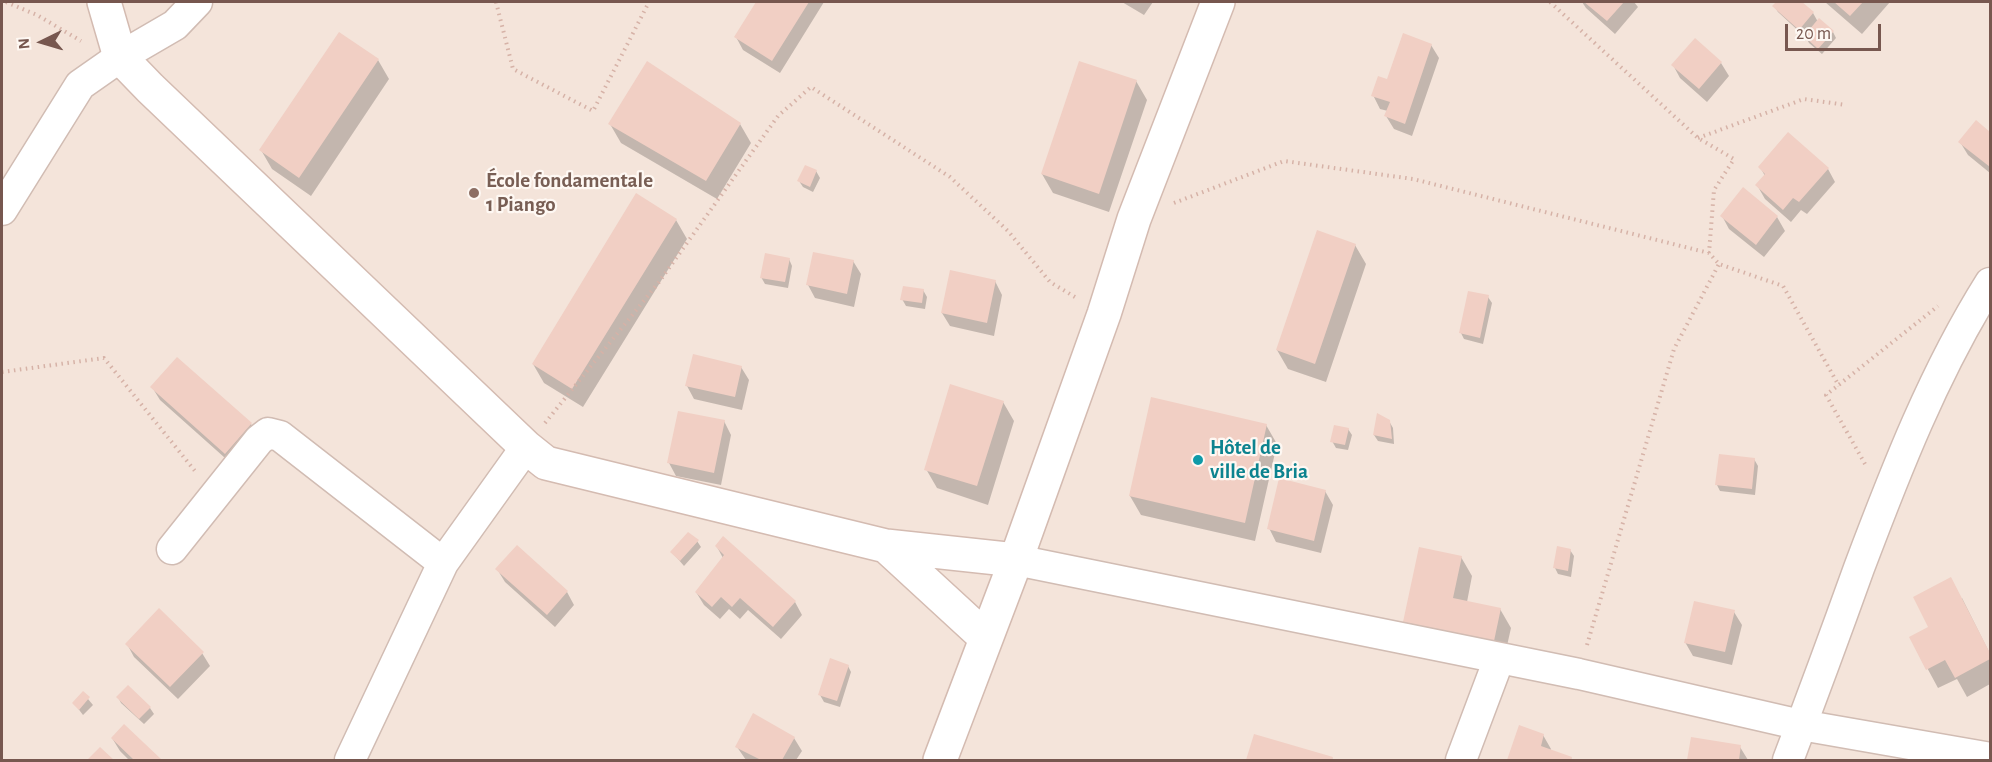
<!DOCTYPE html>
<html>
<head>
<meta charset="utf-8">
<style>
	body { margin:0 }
	#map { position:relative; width:1992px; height:762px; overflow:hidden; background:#fcf3ec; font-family:"Alegreya Sans",sans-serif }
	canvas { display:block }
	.frame { position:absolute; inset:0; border:3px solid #77574f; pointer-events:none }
	.north { position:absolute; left:12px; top:12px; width:60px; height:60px; -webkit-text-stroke:4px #fef8f3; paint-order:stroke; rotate:265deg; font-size:16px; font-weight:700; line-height:24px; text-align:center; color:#77574f }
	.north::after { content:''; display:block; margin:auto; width:21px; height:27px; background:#77574f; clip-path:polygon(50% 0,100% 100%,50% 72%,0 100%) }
	.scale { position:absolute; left:1785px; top:24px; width:96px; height:27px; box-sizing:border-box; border:3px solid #77574f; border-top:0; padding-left:8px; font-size:18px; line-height:21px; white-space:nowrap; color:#77574f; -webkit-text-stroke:4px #fef8f3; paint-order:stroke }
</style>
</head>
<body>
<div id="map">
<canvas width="1992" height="762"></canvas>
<div class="frame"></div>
<div class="north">N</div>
<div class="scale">20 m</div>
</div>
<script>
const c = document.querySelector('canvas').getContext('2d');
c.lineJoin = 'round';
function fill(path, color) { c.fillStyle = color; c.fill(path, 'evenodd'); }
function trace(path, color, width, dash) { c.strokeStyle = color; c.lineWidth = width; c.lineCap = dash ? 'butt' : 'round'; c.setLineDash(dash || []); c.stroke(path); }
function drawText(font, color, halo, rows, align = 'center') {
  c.font = font + ' "Alegreya Sans",sans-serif'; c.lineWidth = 4.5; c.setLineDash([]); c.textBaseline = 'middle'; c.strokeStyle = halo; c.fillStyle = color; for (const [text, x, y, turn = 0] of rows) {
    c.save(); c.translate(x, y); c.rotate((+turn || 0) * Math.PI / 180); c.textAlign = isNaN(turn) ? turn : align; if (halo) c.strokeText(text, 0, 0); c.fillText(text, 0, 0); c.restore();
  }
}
fill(new Path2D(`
	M2 2H1990V760H2Z`), '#f4e4da');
fill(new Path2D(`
	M757 2H824L780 73 743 50 736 37Z
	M1122 2H1153L1144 15Z
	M1582 2H1634L1638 7 1615 34 1586 8Z
	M1778 2H1800L1813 13 1818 22 1833 32 1836 38 1822 54 1809 43 1804 34 1803 35 1778 12 1774 6Z
	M1825 2H1890L1862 34Z
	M1695 40 1721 63 1729 76 1707 102 1680 78 1673 65Z
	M1431 45 1439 58 1412 136 1394 129 1386 116 1388 111 1380 109 1373 95Z
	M378 60 389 79 311 196 272 169 261 150Z
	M648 64 740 124 751 143 717 199 621 143 610 124Z
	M1136 81 1147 100 1109 212 1053 193 1042 174Z
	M1976 122 1990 134V173L1968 155 1960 142Z
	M1760 167 1828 169 1835 182 1807 214 1801 210 1791 222 1765 199 1757 185 1765 176Z
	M816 171 820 178 813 192 803 187 799 181Z
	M1743 190 1777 217 1785 231 1764 257 1729 229 1722 216Z
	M676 220 687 239 583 407 544 383 533 364Z
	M1355 245 1366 264 1326 382 1288 369 1277 350Z
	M789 259 792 266 788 288 765 284 761 277Z
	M853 261 861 274 854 307 815 298 808 285Z
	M995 281 1002 295 994 336 950 326 942 313Z
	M923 290 927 297 925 309 906 306 902 299Z
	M1488 297 1492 303 1483 344 1464 339 1461 333Z
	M741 367 749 380 742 410 694 399 687 386Z
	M152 387 251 424 258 437 234 466 160 400Z
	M1003 402 1014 421 988 505 937 488 926 469Z
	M724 421 731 435 721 485 676 476 669 463Z
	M1389 421 1393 428 1394 444 1378 441 1374 435Z
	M1266 425 1277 444 1255 541 1141 515 1130 496Z
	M1348 429 1352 435 1348 450 1336 448 1332 441Z
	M1754 459 1758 466 1755 495 1720 491 1717 485Z
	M1325 491 1333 505 1321 553 1276 542 1269 528Z
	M697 541 701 547 684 566 672 552Z
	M518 547 567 592 574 605 555 627 505 582 497 569Z
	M717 547 795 602 802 615 781 639 748 610 740 619 729 609 720 619 704 605 696 592 723 558Z
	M1570 550 1574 556 1571 577 1558 574 1555 568Z
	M1461 557 1472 576 1467 602 1500 609 1511 628 1504 659 1416 640 1405 621Z
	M1962 598 1990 654V684L1967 697 1957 679 1938 688 1911 638 1930 627Z
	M1734 612 1742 625 1732 665 1693 656 1685 642Z
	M127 644 202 653 210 666 178 699 134 657Z
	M848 666 851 672 840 707 824 702 820 695Z
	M83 693 93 705 83 715 74 703Z
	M118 697 150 708 154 714 144 724 121 703Z
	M124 726 160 760H129L120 751 112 738Z
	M1520 727 1543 735 1551 749 1550 751 1571 758 1572 760H1508Z
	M1255 736 1332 758 1333 760H1248Z
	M794 738 802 751 796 760H746L737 747Z
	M1692 739 1740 747 1748 760H1689Z`), '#0003');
fill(new Path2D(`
	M756 2H809L772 61 734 37Z
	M1584 2H1624L1607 21Z
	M1776 2H1802L1814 12 1799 30 1772 6Z
	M1834 2H1863L1850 16Z
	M1819 18 1834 31 1818 49 1804 36Z
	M339 32 379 59 299 178 259 150Z
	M1403 33 1432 44 1405 124 1384 116 1390 102 1371 96 1378 76 1387 79Z
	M1695 38 1722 62 1699 89 1671 65Z
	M647 61 741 123 706 181 608 124Z
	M1079 61 1137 80 1099 194 1041 174Z
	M1976 120 1990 132V167L1958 142Z
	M1788 132 1829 168 1799 202 1793 198 1783 210 1755 185 1765 174 1758 167Z
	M805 165 817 170 810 187 797 181Z
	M1743 187 1778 216 1756 245 1720 216Z
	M636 193 677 219 572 389 532 364Z
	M1317 230 1356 244 1315 364 1276 350Z
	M813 252 854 260 847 294 806 285Z
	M765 253 790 258 785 282 760 278Z
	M950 270 996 280 987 323 941 313Z
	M903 286 924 289 922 303 900 300Z
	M1468 291 1489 295 1480 338 1459 333Z
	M693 354 742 366 735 397 685 386Z
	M177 357 252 423 225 454 150 387Z
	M950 384 1004 401 977 486 924 470Z
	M1151 397 1267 424 1245 523 1129 496Z
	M678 411 725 420 714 473 667 463Z
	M1377 413 1390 420 1392 439 1373 435Z
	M1334 425 1349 428 1345 445 1330 442Z
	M1719 454 1755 458 1752 489 1715 485Z
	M1279 478 1326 490 1314 541 1267 529Z
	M688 532 699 540 680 561 670 552Z
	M723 536 796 601 773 627 740 598 732 607 721 597 712 607 695 592 724 555 715 546Z
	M517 545 568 591 547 615 495 569Z
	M1557 546 1571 549 1568 571 1553 568Z
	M1419 547 1462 556 1453 598 1501 608 1494 641 1403 622Z
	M1951 577 1990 653V659L1955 678 1945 660 1926 670 1909 637 1928 627 1913 597Z
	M1694 601 1735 610 1725 652 1684 643Z
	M159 608 204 652 170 687 125 644Z
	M830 658 849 665 837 701 818 695Z
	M128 685 151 707 139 719 116 697Z
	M83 691 90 697 79 710 72 703Z
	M753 713 795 737 782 760H761L735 747Z
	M124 724 162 760H134L111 738Z
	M1519 725 1544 734 1541 746 1572 757 1571 760H1507Z
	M1254 734 1333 757 1332 760H1246Z
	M1691 737 1741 745 1739 760H1687Z
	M100 747 114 760H87Z`), '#f1cfc4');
const minor = new Path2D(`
	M2 210 80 85 120 57 175 25 197 2
	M172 549 259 440 268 433 280 436 443 563
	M1016 560 1579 674 1801 725 1990 758
	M350 760 443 563 526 447
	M1461 760 1499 659
	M1788 760C1812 697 1836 632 1859 568 1896 470 1934 372 1990 283`);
const secondary = new Path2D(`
	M104 2 120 57 150 88 526 447 546 463 886 546 1016 560
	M886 546 986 638
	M940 760 1016 560 1104 314 1134 219 1218 2`);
trace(minor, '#d1bcb3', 33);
trace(secondary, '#d4bbb1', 36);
trace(new Path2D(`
	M6 2 37 15 81 41
	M496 2 513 69 593 111 649 2
	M1550 2 1698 138 1734 159 1714 190 1709 253
	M1698 138 1804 99 1846 105
	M1174 203 1284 161 1413 179 1709 253 1719 264 1783 286 1839 386
	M2 372 104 358 195 471
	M545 423 659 282 778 116 811 87 950 177 1008 231 1050 282 1075 297
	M1865 464 1826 395 1938 306
	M1587 645 1674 349 1719 264`), '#d6b2a7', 4, [1.5, 4.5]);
trace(minor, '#fff', 30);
trace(secondary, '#fff', 33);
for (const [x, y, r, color] of [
	[474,193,6,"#8d6e63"],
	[1198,460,6,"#0f9aa8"]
]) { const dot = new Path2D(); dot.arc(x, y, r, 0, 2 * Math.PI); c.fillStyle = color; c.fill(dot); trace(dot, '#fef8f3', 2); }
drawText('bold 21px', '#785e54', '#fef8f3', [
	["École fondamentale",486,181],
	["1 Piango",486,205]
], 'left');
drawText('bold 21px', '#0d838f', '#fef8f3', [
	["Hôtel de",1210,448],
	["ville de Bria",1210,472]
], 'left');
</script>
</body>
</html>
